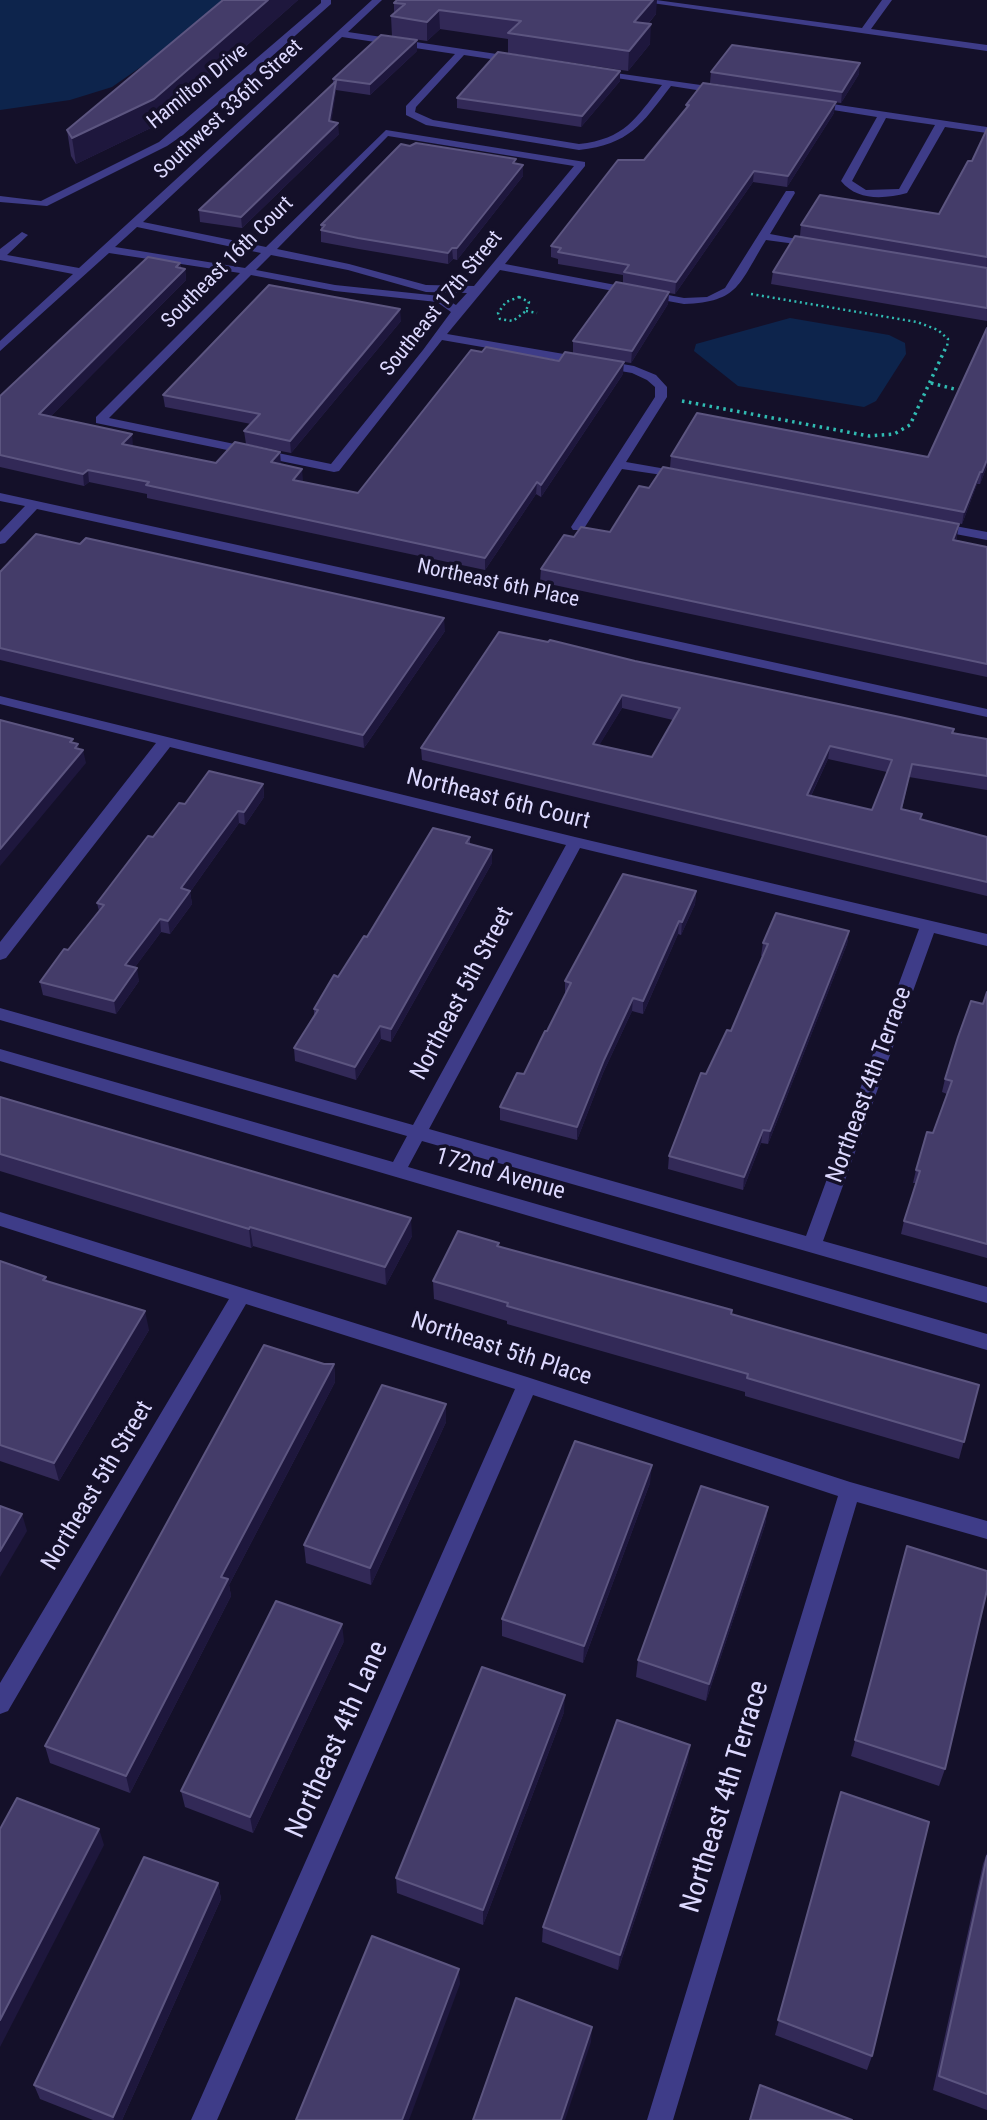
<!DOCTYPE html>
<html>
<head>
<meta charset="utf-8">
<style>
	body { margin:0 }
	canvas { display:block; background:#141029 }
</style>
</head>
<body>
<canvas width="987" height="2120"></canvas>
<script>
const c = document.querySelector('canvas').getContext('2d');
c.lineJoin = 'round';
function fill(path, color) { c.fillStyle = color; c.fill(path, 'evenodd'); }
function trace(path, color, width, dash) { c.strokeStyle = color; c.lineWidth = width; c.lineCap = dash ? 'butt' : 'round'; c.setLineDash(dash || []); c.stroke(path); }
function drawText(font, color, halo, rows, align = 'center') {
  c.font = font + ' "Roboto Condensed",sans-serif'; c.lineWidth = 7; c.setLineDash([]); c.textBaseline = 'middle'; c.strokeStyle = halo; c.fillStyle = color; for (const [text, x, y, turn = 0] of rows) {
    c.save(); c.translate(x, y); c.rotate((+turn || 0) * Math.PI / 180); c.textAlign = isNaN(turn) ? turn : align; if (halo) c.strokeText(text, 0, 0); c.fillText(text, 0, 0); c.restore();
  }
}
fill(new Path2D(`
	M0 0H237L112 87 70 100 0 110Z
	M790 318 889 335 905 343 906 354 876 401 864 407 738 386 694 351 696 344Z`), '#0d244c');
trace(new Path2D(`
	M751 294 917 322 938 330 948 339 947 347
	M519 297 529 302 526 311 513 321 500 319 498 313 506 302Z
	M526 311 537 313`), '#30bbb2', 2.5, [2, 3.5]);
trace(new Path2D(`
	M931 383 962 391
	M682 401 869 436 894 434 910 425 947 345`), '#30bbb2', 3.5, [2.5, 4.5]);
fill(new Path2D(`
	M321 0H331V4L183 135 167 146 47 206 0 202V196L41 201 159 142 321 3Z
	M372 0H382L348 32 517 57 522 60 517 63 464 55 416 107 415 112 433 120 579 144C625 139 635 119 662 85L597 75 592 72 594 70 722 88 727 91 722 94 671 86C641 125 630 144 579 150L426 125 406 115V106L455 54 342 37 143 222 266 247 386 130 585 162V166L505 264 684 298 707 297 725 288 786 191H794L795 193 770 234 818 243V247L766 240C739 283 740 302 684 304L500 270 447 334 634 366 656 375 667 387V397L626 462 689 473V479L622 469 583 530H573L571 527 655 397V387L647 380 632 373 442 340 339 471 334 472 96 423V417L240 273 109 253 0 351V341L73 274 0 260V249L22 232 28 235 7 255 79 268ZM388 136 574 166 474 286 426 285 349 264 277 249ZM137 227 261 253 245 268 115 247ZM271 255 348 270 426 292 467 293 456 305 440 296 335 285 256 270ZM251 275 335 291 437 302 451 312 423 350 331 464 109 418Z
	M631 0H656L862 28 882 0H892L871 29 987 45V51Z
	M812 101 987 127V133L945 127 907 193C884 199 857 201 841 181L877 117 808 106V102ZM886 118 935 125 899 189 866 190 852 181Z
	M0 493 987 709V717L37 509 5 543 0 544V532L25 506 0 501Z
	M934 522 987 532V540L929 529 927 526Z
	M0 696 575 837 987 934V946L934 933 823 1241 987 1287V1303L422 1141 408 1167 987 1334V1350L0 1061V1049L393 1162 407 1136 0 1020V1008L413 1125 566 845 170 747 6 958 0 960V942L156 743 0 704ZM580 848 919 929 806 1236 429 1129Z
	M0 1212 527 1377 850 1482 987 1521V1539L857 1502 673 2120H647L838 1496 533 1395 217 2120H191L515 1389 246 1304 8 1711 0 1714V1683L229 1299 0 1226Z`), '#3e3c88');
fill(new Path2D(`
	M223 0H298L157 125 76 164 71 156 67 130Z
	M394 3 656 14 648 24 650 44 628 71 508 53V39L440 29 427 41 392 36 391 16 394 14Z
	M417 51 370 95 336 90 331 121 339 134 242 228 200 222 199 210 333 84V79Z
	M620 71V81L581 127 457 108V98Z
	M711 72 859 74 841 103 710 83Z
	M686 105 834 113 787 187 753 182 675 294 669 293 668 304 631 363 573 353V341L623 284V275L558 264V259L551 257V246L644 160 686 110Z
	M987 129V321L771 284 773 272 800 236 801 225 939 214 972 161Z
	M516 164 523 176 457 260 453 259 448 264 359 249 321 242V225Z
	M180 263 181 268 185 269 186 280 50 417 133 446 216 463 281 464 302 469V482L358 493 623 374 541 497 536 494 485 570 147 498V494L89 482 84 486 0 467V396Z
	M401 321 291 453 246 444 244 431 251 424 165 407 163 395Z
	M671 456 987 466 980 484H977L962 524 670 468Z
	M610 532 957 537 956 540 987 547V677L540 582 541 569 574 537Z
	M0 572 445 631 364 748 0 660Z
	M635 661 954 729 953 733 987 739V790L909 777 902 809 921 819 987 837V896L422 760 421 748ZM622 708 673 720 652 757 599 745ZM828 759 887 772 872 810 811 796Z
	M263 784 264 797 245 825 239 823 190 892 192 904 170 934 161 932 135 967 139 981 116 1014 43 995 40 982 68 950 99 911 97 903 185 804Z
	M470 837V844L492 863 391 1042 381 1039 356 1080 295 1061 294 1048 314 1016V1009L367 937Z
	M696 891 695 904 681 935 678 934 643 1014 632 1011 603 1073 577 1140 500 1120V1107L524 1074 547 1031 565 994V981Z
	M849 931 847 944 768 1144 761 1143 743 1190 668 1169 669 1156 706 1074 731 1031 763 956H761L763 943Z
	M987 992V1258L901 1234 904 1221 916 1183H913L916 1170 933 1133 947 1094 942 1092 945 1079 983 1004Z
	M0 1097 412 1236 386 1285 253 1246 251 1248 0 1171Z
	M499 1246 732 1315 979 1385 959 1459 745 1396V1392L507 1324V1321L434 1299 433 1281Z
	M0 1261 46 1277 47 1282 149 1330 59 1481 0 1461Z
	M324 1364H334L335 1382 229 1585 231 1596 130 1793 50 1763 45 1746Z
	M446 1404V1422L371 1585 306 1563 304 1545Z
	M650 1483 583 1663 502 1636V1619Z
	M768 1507 765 1525 706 1701 636 1677 638 1660Z
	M907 1546 945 1769 939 1786 851 1756Z
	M344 1641 253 1833 185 1807 181 1791Z
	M564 1712 483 1925 397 1893 396 1878Z
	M688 1761 618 1970 542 1942 543 1927Z
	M841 1792 872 2056 867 2070 775 2035Z
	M987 1853V2110L933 2090 983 1864Z
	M218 1883 221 1899 122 2120H93L40 2099 34 2085Z`), '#322957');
fill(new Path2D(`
	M268 0H298L157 125 76 164 72 138Z
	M653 0H657L656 14 633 41 634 22Z
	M439 10 440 29 427 41V22Z
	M651 24 650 44 628 71 629 51Z
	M417 40V51L370 95V84Z
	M860 63 859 74 841 103 842 92Z
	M620 71V81L581 127 582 116Z
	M336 81V92L330 131 338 123 339 134 242 228 241 217 329 121Z
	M836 102 834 113 787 187 788 176Z
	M523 165V176L457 260V248Z
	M754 171 753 182 675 294 676 282Z
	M452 248 453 259 448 264V253Z
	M180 263 181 273 185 269 186 280 41 426 39 414Z
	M669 292 668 304 631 363 632 351Z
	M400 309 401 321 291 453 290 441Z
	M624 362 623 374 541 497V485Z
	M132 434 133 446 122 444Z
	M280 452 281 464 272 475 271 462Z
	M987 460V466L980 484 982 472Z
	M302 469 303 481 294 492 293 480Z
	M88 470 89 482 84 486 83 474Z
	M980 472 977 484 962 524 964 512Z
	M537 482 536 494 485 570V558Z
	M959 524 957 537 951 552 953 540Z
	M444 618 445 631 364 748 363 735Z
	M622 695V708L592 757 593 744Z
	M78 744 80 754 83 750 86 763 0 866V849Z
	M830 746 828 759 805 808 807 795Z
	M263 784 264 797 245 825 244 812Z
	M238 811 239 823 190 892 192 904 170 934 168 921 181 888Z
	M492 850V863L391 1042V1029Z
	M696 891 695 904 681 935 682 922Z
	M160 919 161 932 127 978 125 965Z
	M679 921 678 934 643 1014V1001Z
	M849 931 847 944 768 1144 770 1131Z
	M137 968 139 981 116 1014 114 1001Z
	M633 998 632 1011 603 1073 577 1140V1127L604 1060Z
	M380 1026 381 1039 356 1080 355 1067Z
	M763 1130 761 1143 743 1190 744 1177Z
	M411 1218 412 1236 386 1285 385 1267Z
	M250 1227 253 1246 251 1248 249 1229Z
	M145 1311 149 1330 59 1481 54 1463Z
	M334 1364 335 1382 229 1585 231 1596 130 1793 126 1776 221 1577Z
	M446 1404V1422L371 1585 370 1568Z
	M652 1465 650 1483 583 1663 584 1646Z
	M768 1507 765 1525 706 1701 709 1684Z
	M22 1514 27 1531 0 1577V1551Z
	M342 1624 344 1641 253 1833 250 1817Z
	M565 1695 564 1712 483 1925V1910Z
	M690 1745 688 1761 618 1970 620 1955Z
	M99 1829 104 1845 0 2047V2020Z
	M218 1883 221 1899 122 2120H114L113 2117Z
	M459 1969 460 1984 409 2120H402Z
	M592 2027 591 2042 565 2120H561Z`), '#1e173d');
const building = new Path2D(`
	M223 0H268L154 99 72 138 67 130Z
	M397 0H653L634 22 651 24 629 51 508 33 521 21 439 10 427 22 391 16 405 4 394 3Z
	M381 35 417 40 370 84 333 79Z
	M732 45 860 63 842 92 711 72Z
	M498 52 620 71 582 116 457 98Z
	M336 81 329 121 338 123 241 217 199 210Z
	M703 83 836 102 788 176 754 171 676 282 624 272 629 265 558 252 561 248 551 246 618 160H644L689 105H686Z
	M987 129V257L801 225 820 195 939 214 968 161H972Z
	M416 143 516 159 513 163 523 165 457 248H452L448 253 358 238 321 230 325 225H321L401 144 410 146Z
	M795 236 987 268V308L773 272Z
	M148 257 180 263 176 267 185 269 39 414 132 434 122 444 216 463 235 442 280 452 271 462 302 469 293 480 358 493 471 350 482 352 486 347 559 361 565 352 624 362 541 485 537 482 485 558 146 485 149 482 88 470 83 474 0 455V396Z
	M616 282 669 292 632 351 573 341Z
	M269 285 400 309 290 441 244 431 260 414 163 395Z
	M987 328V460L982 472H980L964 512 671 456 697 413 928 457Z
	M663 467 959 524 953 540 987 547V664L541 569 564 535 574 537 581 527 610 532 639 486 649 488Z
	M36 534 80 544 86 538 444 618 363 735 0 648V572Z
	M499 632 548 642 550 640 635 661 900 717 954 729 952 733 987 739V776L912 764 901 809 922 814 920 819 987 837V882L421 748ZM622 695 680 708 652 757 593 744ZM830 746 892 760 872 810 807 795Z
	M0 720 73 739 70 742 78 744 75 748 83 750 0 849Z
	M209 771 263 784 244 812 238 811 181 888 190 891 168 921 160 919 125 965 137 968 114 1001 40 982 64 949 68 950 104 905 97 903 148 836 153 837 179 803 185 804Z
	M433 828 470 837 466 843 492 850 391 1029 380 1026 355 1067 294 1048 318 1010 314 1009 334 975 338 977 364 936 367 937Z
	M623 874 696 891 682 922 679 921 643 1001 633 998 604 1060 577 1127 500 1107 517 1073 524 1074 545 1031H547L571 983 565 981Z
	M776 913 849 931 770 1131 763 1130 744 1177 669 1156 701 1073 706 1074 727 1030 731 1031 768 944 763 943Z
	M987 992V1244L904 1221 920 1171 916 1170 927 1132 933 1133 952 1081 945 1079 958 1037 971 1001 983 1004Z
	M0 1097 411 1218 385 1267 250 1227 249 1229 0 1154Z
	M458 1231 499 1243 497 1246 732 1310 731 1314 979 1385 964 1442 747 1378 748 1374 507 1306 508 1303 433 1281Z
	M0 1261 46 1277 43 1280 145 1311 54 1463 0 1445Z
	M264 1345 324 1364H334L221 1577 228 1579 126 1776 45 1746Z
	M382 1385 446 1404 370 1568 304 1545Z
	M575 1441 652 1465 584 1646 502 1619Z
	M701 1486 768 1507 709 1684 638 1660Z
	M0 1506 22 1514 0 1551Z
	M907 1546 987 1571V1590L945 1769 855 1740Z
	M276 1601 342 1624 250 1817 181 1791Z
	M482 1667 565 1695 483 1910 396 1878Z
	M617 1720 690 1745 620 1955 543 1927Z
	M841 1792 929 1822 872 2056 778 2020Z
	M17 1798 99 1829 0 2020V1829Z
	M987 1856V2094L939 2076Z
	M144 1857 218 1883 113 2117 34 2085Z
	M372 1936 459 1969 402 2120H296Z
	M516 1998 592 2027 561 2120H473Z
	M760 2085 852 2120H750Z`);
fill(building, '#443c69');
trace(building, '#5c5580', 2);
drawText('21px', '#ddd9ff', '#141029', [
	["Hamilton Drive",198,87,-39],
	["Southwest 336th Street",229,110,-43],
	["Southeast 16th Court",228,263,-45],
	["Southeast 17th Street",442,304,-51],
	["Northeast 6th Place",498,584,12]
]);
drawText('24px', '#ddd9ff', '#141029', [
	["Northeast 6th Court",498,800,14],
	["Northeast 5th Street",463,994,-62],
	["Northeast 4th Terrace",870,1085,-70],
	["172nd Avenue",500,1175,16],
	["Northeast 5th Place",501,1350,18],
	["Northeast 5th Street",98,1486,-59]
]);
drawText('28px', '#ddd9ff', '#141029', [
	["Northeast 4th Lane",338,1740,-66],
	["Northeast 4th Terrace",726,1797,-73]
]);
</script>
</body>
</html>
